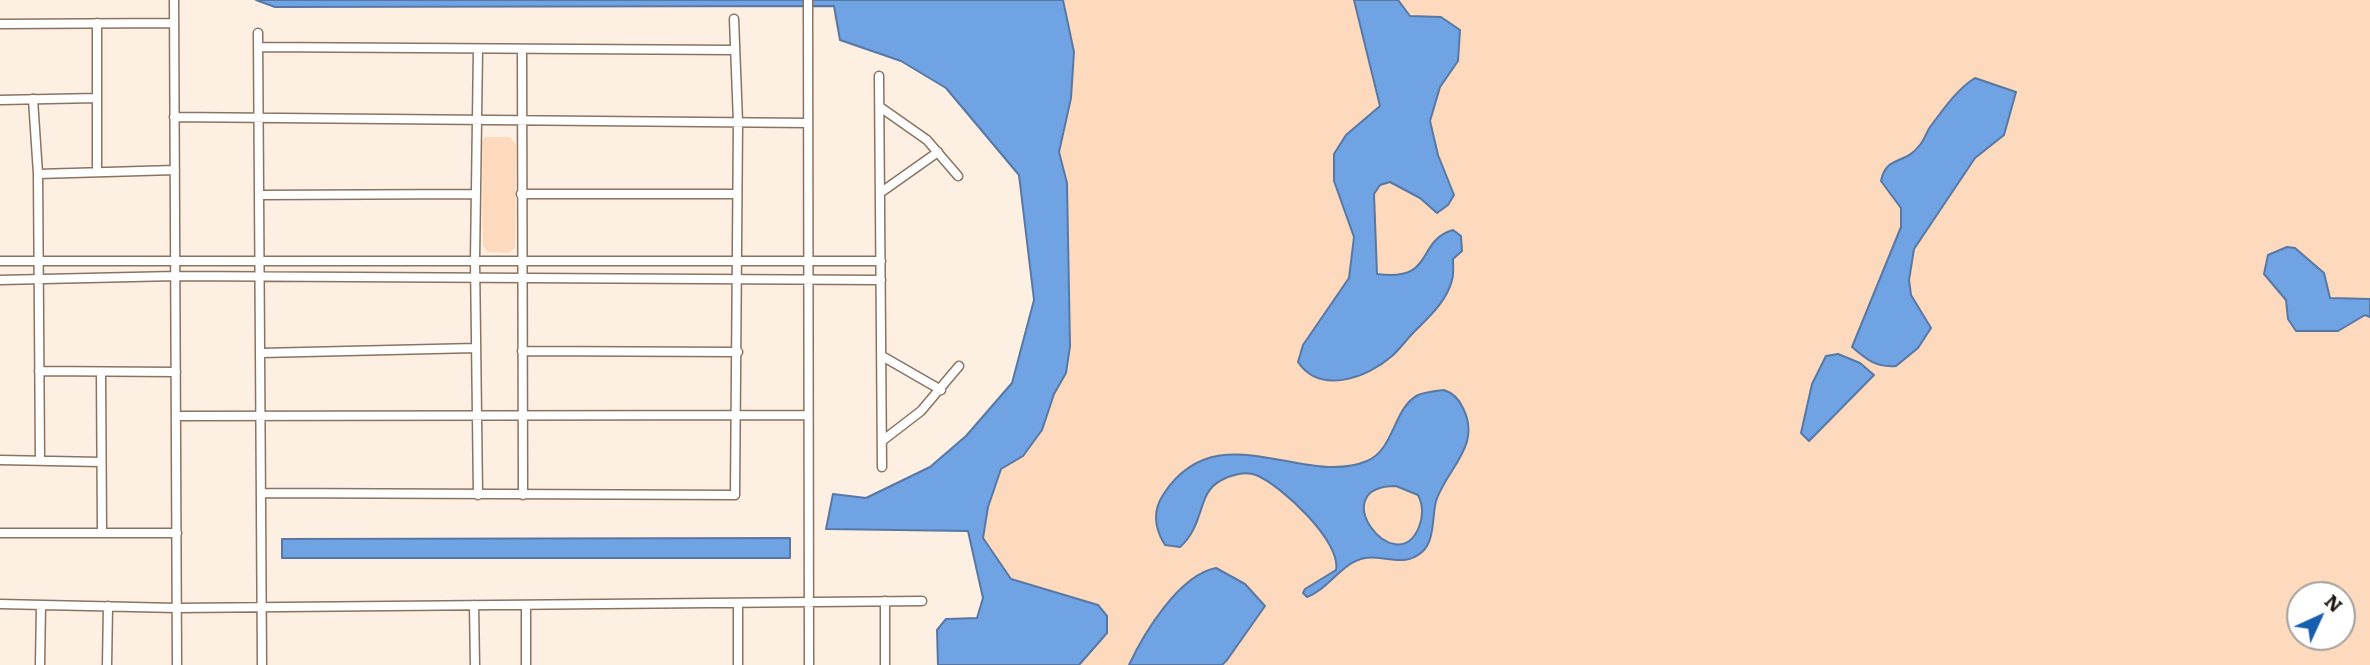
<!DOCTYPE html>
<html>
<head>
<meta charset="utf-8">
<style>
	body { margin:0 }
	#map { position:relative; width:2370px; height:665px; overflow:hidden; background:#feefe3; font-family:Literata,serif }
	canvas { display:block }
	.north { position:absolute; left:2286px; top:581px; width:70px; height:70px; box-sizing:border-box; background:#fff; border:2px solid #a4a19e; border-radius:50%; rotate:45deg; font-size:19px; font-weight:700; line-height:28px; text-align:center; color:#1c140d }
	.north::after { content:''; display:block; margin:auto; width:24px; height:32px; background:#165eae; clip-path:polygon(50% 0,100% 100%,50% 72%,0 100%) }
</style>
</head>
<body>
<div id="map">
<canvas width="2370" height="665"></canvas>
<div class="north">N</div>
</div>
<script>
const c = document.querySelector('canvas').getContext('2d');
c.lineJoin = 'round';
function fill(path, color) { c.fillStyle = color; c.fill(path, 'evenodd'); }
function trace(path, color, width, dash) { c.strokeStyle = color; c.lineWidth = width; c.lineCap = dash ? 'butt' : 'round'; c.setLineDash(dash || []); c.stroke(path); }
fill(new Path2D(`
	M835 0H2370V665H938L937 630 946 619 977 618 983 598 968 531 826 529 833 494 866 498 930 467 966 436 1012 383 1034 300 1018 175 946 88 901 61 840 40 834 18ZM2300 595H2342V637H2300Z
	M485 137H510L516 144 515 248 508 253 488 252 483 246 482 142Z`), '#fddabd');
const water = new Path2D(`
	M256 0H1063L1074 52 1071 98 1059 152 1067 183 1070 346 1066 373 1054 394 1042 430 1023 456 1001 469 988 507 983 538 1011 579 1098 605 1107 616V633L1079 665H938L937 630 946 619 977 618 983 598 968 531 826 529 833 494 866 498 930 467 966 436 1012 383 1034 300 1019 175 946 88 901 61 840 40 834 6 275 7Z
	M1354 0H1398L1410 16 1441 17 1460 30 1458 61 1440 87 1430 121 1438 155 1454 195 1448 205 1437 213 1420 198 1390 182 1380 185 1374 194 1377 274C1436 282 1415 241 1453 230L1461 236 1462 251 1453 259C1453 266 1454 274 1452 280 1447 301 1428 318 1414 332 1406 340 1400 349 1392 356 1367 378 1320 395 1298 362L1303 345 1349 278 1354 237 1334 181V154L1346 135 1380 106Z
	M1975 78 2016 92 2004 135 1975 158 1914 249 1909 280 1911 295 1931 328 1918 348 1896 366C1876 368 1866 359 1852 347L1901 227V208L1881 181C1886 155 1905 165 1919 146 1924 141 1926 133 1930 127 1943 110 1957 89 1975 78Z
	M2287 247 2295 248 2324 273 2330 298 2370 299V317L2365 315 2338 331H2296L2288 319 2286 300 2264 274 2268 255Z
	M1838 354 1860 363 1874 375 1809 441 1801 433 1812 384 1826 356Z
	M1444 390C1453 393 1459 399 1463 408 1482 446 1447 468 1436 501 1432 516 1435 541 1422 552 1404 568 1384 555 1365 558 1342 562 1329 589 1307 597L1303 593 1305 589 1336 570C1342 542 1281 485 1256 475 1245 471 1230 475 1220 481 1197 493 1205 525 1180 547L1165 545C1155 529 1152 512 1163 495 1217 411 1303 488 1367 461 1395 449 1393 408 1418 395 1426 392 1436 391 1444 390ZM1396 486 1418 495C1423 505 1423 517 1419 527 1396 583 1322 486 1396 486Z
	M790 538V558H282V539Z
	M1216 568 1245 584 1265 606 1227 660 1222 665H1129C1144 633 1179 575 1216 568Z`);
fill(water, '#70a3e4');
trace(water, '#5778a4', 2);
const minor = new Path2D(`
	M174 0 177 665
	M808 0 809 665
	M0 24 174 23
	M258 33 262 665
	M258 47 735 50
	M522 49 523 495
	M879 76 882 467
	M33 99 38 174 40 461
	M0 100 97 98
	M880 107 927 140 958 176
	M174 117 808 123
	M97 172V23
	M38 174 175 170
	M880 193 938 152
	M521 194H737
	M260 195 476 194
	M0 261H881
	M0 280 176 276 881 280
	M522 351 738 352
	M261 353 476 348
	M882 356 941 390
	M39 371 176 372
	M101 372 102 533
	M177 416 808 415
	M882 441 921 411 959 366
	M0 460 101 462
	M262 493 735 495 738 122 734 19
	M478 495 475 260 478 49
	M0 533H177
	M0 604 177 608 922 601
	M474 605 475 665
	M40 665 41 605
	M107 665 108 606
	M526 665V605
	M738 665V603
	M885 665V601`);
trace(minor, '#897361', 11);
trace(minor, '#fff', 8);
</script>
</body>
</html>
